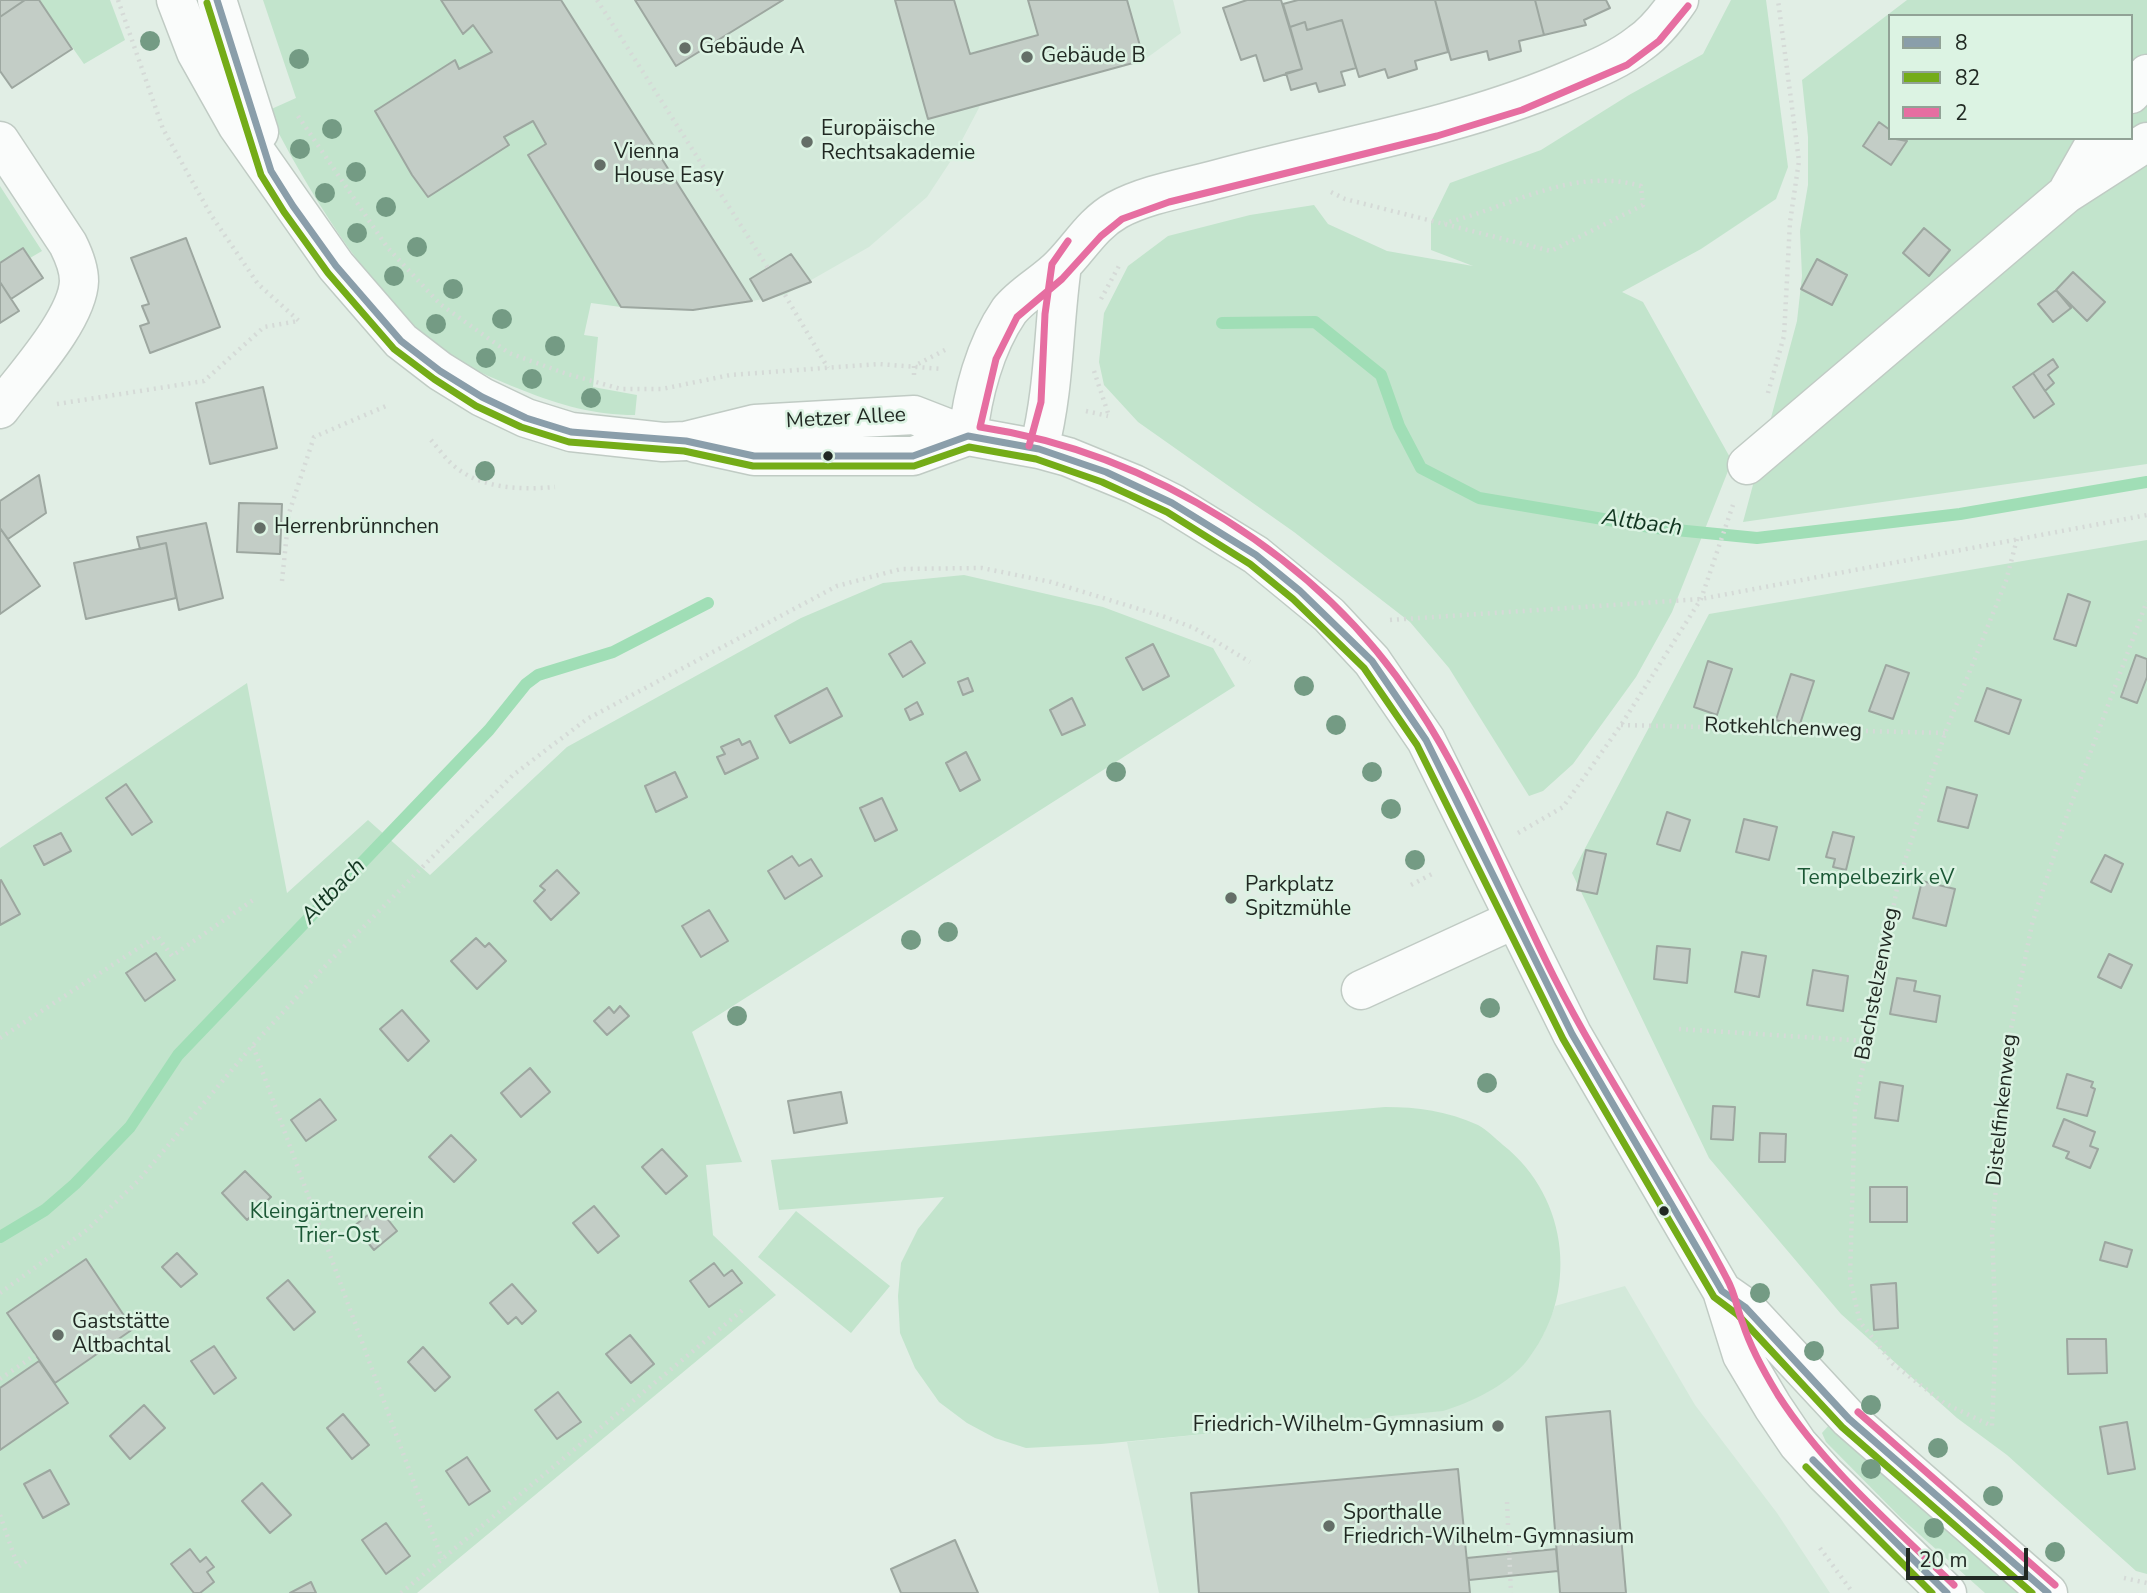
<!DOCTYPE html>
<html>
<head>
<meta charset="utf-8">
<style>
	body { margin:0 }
	#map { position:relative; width:2147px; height:1593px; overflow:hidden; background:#e1eee5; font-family:"Nunito Sans",sans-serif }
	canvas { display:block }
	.legend { position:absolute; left:1888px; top:14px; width:245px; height:126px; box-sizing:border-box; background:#dcf3e3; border:2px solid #91a296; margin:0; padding:9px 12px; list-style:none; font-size:21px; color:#212923 }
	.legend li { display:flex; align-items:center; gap:14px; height:35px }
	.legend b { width:35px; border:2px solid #91a296 }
	.scale { position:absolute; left:1906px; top:1548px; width:122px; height:32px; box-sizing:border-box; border:4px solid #212923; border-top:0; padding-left:9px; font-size:21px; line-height:24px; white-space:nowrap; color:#212923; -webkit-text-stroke:5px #dcf3e3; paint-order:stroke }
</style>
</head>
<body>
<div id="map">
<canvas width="2147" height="1593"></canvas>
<ul class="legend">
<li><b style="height:9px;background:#8a9eaa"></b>8</li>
<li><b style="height:9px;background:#74ac18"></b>82</li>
<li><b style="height:9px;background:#e66ea1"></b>2</li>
</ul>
<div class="scale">20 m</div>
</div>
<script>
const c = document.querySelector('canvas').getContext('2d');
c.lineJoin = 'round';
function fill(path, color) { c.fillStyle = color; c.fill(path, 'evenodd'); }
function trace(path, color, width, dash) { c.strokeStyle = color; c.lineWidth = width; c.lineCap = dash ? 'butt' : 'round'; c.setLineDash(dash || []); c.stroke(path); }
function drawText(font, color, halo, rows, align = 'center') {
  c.font = font + ' "Nunito Sans",sans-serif'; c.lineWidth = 5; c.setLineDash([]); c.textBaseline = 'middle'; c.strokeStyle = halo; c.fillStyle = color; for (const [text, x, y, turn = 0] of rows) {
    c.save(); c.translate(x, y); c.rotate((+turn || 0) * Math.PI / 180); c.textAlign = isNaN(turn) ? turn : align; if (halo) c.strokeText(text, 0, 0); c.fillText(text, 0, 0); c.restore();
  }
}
fill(new Path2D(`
	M561 0H1173L1181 33 1144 60 981 104 952 159 927 197 869 247 785 295 752 301Z
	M1625 1286 1695 1405 1777 1513 1830 1593H1159L1127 1442 1443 1410 1544 1333 1555 1306Z`), '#d3e9da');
fill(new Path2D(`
	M39 0H110L125 40 84 64Z
	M263 0H441L462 34 473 25 492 52 459 69 455 61 376 111 412 175 428 197 509 145 504 137 533 121 546 144 528 155 621 307 591 303 584 335 598 337 593 387 637 395 635 415C594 415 560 405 522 390 492 378 458 364 433 343 362 281 310 194 267 111L296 98Z
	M1731 0H1766L1788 167 1776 199 1701 249 1622 292 1643 302 1732 461 1672 612 1636 677 1573 764 1543 791 1529 796 1449 668 1410 622 1294 532 1138 422 1104 385 1099 362 1104 313 1128 266 1168 236 1250 215 1314 205 1328 224 1387 251 1473 266 1431 250V222L1450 183 1541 150 1629 95 1703 54Z
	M1907 0H2147V464L1743 522 1797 321 1802 276 1800 231 1808 185V137L1802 80ZM1890 16H2131V138H1890Z
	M0 186 42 251 30 258 22 248 0 263Z
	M2147 540V1574L2136 1571 2007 1455 1957 1418 1841 1314 1709 1158 1572 873 1709 614Z
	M964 575 1103 607 1213 648 1235 686 692 1032 742 1162 706 1165 713 1235 776 1295 417 1593H0V848L247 683 287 893 368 820 430 875 567 747 801 618 883 583Z
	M1385 1107C1418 1107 1447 1111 1478 1125 1487 1130 1495 1138 1503 1145 1570 1198 1580 1296 1525 1363 1505 1386 1472 1402 1443 1411L1101 1444 1026 1448 995 1438 967 1423 939 1402 915 1368 900 1333 898 1296 901 1263 918 1229 944 1197 779 1210 771 1160Z
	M796 1211 890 1286 851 1333 758 1257Z
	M1830 1424 2031 1593H1985L1901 1518 1826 1442 1822 1433Z`), '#c2e4cc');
trace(new Path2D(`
	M1222 323 1315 322 1381 375 1399 426 1421 468 1479 498 1656 528 1757 538 1960 514 2147 482
	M0 1237 45 1210 75 1184 130 1127 178 1055 489 730 526 684 538 675 613 652 708 603`), '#a0deb6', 12);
const building = new Path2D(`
	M0 0H25L0 17Z
	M25 0H39L72 49 12 88 0 71V17Z
	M441 0H561L752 301 693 310 621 307 528 155 546 144 533 121 504 137 509 145 428 197 412 175 375 111 455 60 459 69 492 52 473 25 463 34Z
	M635 0H783L676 66Z
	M895 0H954L970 54 1038 35 1028 0H1127L1144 60 928 119Z
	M1247 0H1281L1302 69 1264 81 1256 55 1241 60 1223 8Z
	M1298 0H1435L1448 52 1415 61 1417 69 1388 78 1385 69 1359 77 1342 20 1307 30 1305 22 1290 27 1283 4Z
	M1435 0H1535L1544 35 1519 41 1521 51 1489 60 1487 51 1451 60Z
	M1535 0H1606L1610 8 1584 20 1586 25 1544 35Z
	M1342 20 1356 68 1341 72 1345 85 1319 92 1316 83 1291 90 1286 73 1302 69 1290 27 1305 22 1307 30Z
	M1879 122 1890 130V138L1907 141 1891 165 1863 146Z
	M1924 228 1950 250 1929 276 1903 253Z
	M186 238 220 327 150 353 140 326 149 323 142 306 149 304 131 258Z
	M23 248 43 278 11 299 0 282V263Z
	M791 254 811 282 763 301 750 279Z
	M1817 259 1847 275 1832 305 1801 289Z
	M2073 272 2105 302 2087 321 2056 290Z
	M0 282 19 311 0 323Z
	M2056 290 2071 308 2053 322 2038 304Z
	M2053 359 2058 367 2048 375 2054 383 2045 391 2033 373Z
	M2033 373 2054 404 2034 418 2013 387Z
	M263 387 277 448 210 464 196 403Z
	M39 475 46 513 8 539 0 528V501Z
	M239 503 282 504 280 554 237 552Z
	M206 523 223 598 179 610 166 543 140 549 137 537Z
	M0 528 40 586 0 614Z
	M166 543 176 598 86 619 74 563Z
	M2068 594 2090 602 2076 646 2054 639Z
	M911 641 925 663 903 677 889 654Z
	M1153 644 1169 676 1143 690 1126 658Z
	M2136 655 2147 659V677L2137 703 2121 697Z
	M1708 661 1732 669 1717 715 1694 707Z
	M1886 665 1909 673 1893 719 1869 711Z
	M1791 674 1814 681 1799 727 1776 720Z
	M968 678 973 691 963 695 958 682Z
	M827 688 842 716 790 743 775 716Z
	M1987 688 2021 700 2009 734 1975 721Z
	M1072 698 1085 725 1062 735 1050 710Z
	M917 702 923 714 910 720 905 709Z
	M739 739 742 745 750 741 758 758 725 774 717 757 725 754 721 747Z
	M966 752 980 780 960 791 946 763Z
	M675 772 687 797 656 812 645 786Z
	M126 784 152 822 132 835 106 798Z
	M1947 787 1977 795 1968 828 1938 821Z
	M882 798 897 830 875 841 860 808Z
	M1667 812 1690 820 1680 851 1657 844Z
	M1744 819 1777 827 1769 860 1736 852Z
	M1833 832 1854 837 1846 870 1833 867 1835 859 1826 857Z
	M61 833 71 851 44 865 34 846Z
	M1586 850 1606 854 1597 894 1577 890Z
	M2105 855 2123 864 2111 892 2091 882Z
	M792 856 799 866 811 859 822 876 785 899 768 871Z
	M557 870 579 893 551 920 534 901 545 890 540 886Z
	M1 880 20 914 0 925V881Z
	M1922 881 1955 889 1946 926 1913 918Z
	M709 910 728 941 701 957 682 926Z
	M476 938 485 947 489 943 506 961 477 989 451 961Z
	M1657 946 1690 949 1687 983 1654 979Z
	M1742 952 1766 956 1759 997 1735 992Z
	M156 953 175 980 145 1001 126 973Z
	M2109 954 2132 965 2121 988 2098 977Z
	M1813 970 1848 976 1843 1011 1807 1005Z
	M1897 978 1916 981 1914 991 1940 996 1936 1022 1890 1014Z
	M620 1006 629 1016 607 1035 594 1021 609 1007 614 1013Z
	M402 1010 429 1041 408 1061 380 1029Z
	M530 1068 550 1092 521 1117 501 1093Z
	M2067 1074 2093 1082 2091 1087 2095 1089 2087 1116 2057 1108Z
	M1880 1082 1903 1086 1898 1121 1875 1118Z
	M841 1092 847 1123 794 1133 788 1101Z
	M320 1099 336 1120 306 1141 291 1120Z
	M1713 1106 1735 1107 1733 1140 1711 1139Z
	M2064 1119 2095 1132 2090 1146 2098 1149 2090 1168 2066 1158 2069 1152 2053 1146Z
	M1760 1133 1786 1134 1785 1162H1759Z
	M451 1135 476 1160 454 1182 429 1157Z
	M662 1149 687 1176 666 1194 642 1167Z
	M245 1171 271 1197 247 1220 222 1193Z
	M1870 1187H1907V1222H1870Z
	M594 1206 619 1236 598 1253 573 1223Z
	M378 1207 397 1231 374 1250 354 1226Z
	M2105 1242 2132 1250 2127 1267 2100 1260Z
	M177 1253 197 1274 181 1287 162 1267Z
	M86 1259 133 1329 55 1383 7 1313Z
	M714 1263 724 1276 732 1270 742 1283 709 1307 690 1281Z
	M288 1280 315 1312 294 1330 267 1298Z
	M1896 1283 1898 1328 1874 1330 1871 1285Z
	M512 1284 536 1311 522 1324 516 1317 508 1324 490 1303Z
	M630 1335 654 1364 631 1383 606 1354Z
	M2067 1339H2106L2107 1373 2068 1374Z
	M214 1346 236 1378 214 1394 191 1361Z
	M423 1347 450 1377 435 1391 408 1362Z
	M39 1361 68 1403 0 1450V1388Z
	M558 1392 581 1422 557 1439 535 1410Z
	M144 1405 165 1428 130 1459 110 1436Z
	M1610 1411 1626 1593H1560L1546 1417Z
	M343 1414 369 1445 352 1459 327 1428Z
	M2127 1422 2135 1469 2108 1474 2100 1427Z
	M467 1457 490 1491 469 1505 446 1471Z
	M1458 1469 1470 1593H1199L1191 1493Z
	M50 1470 69 1504 43 1518 24 1484Z
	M262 1483 291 1515 270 1533 242 1501Z
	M386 1523 410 1556 386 1574 362 1540Z
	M955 1540 978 1593H901L891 1569Z
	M190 1549 200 1562 206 1557 214 1567 207 1572 214 1582 200 1593H194L171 1564Z
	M1556 1549 1558 1571 1469 1580 1467 1558Z
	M311 1582 316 1593H290Z`);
fill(building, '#c3cdc6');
trace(building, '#9da7a0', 2);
const minor = new Path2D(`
	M176 0 196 52 237 125 336 266 401 341 440 371 482 397 526 418 571 432 663 442 686 441 755 424 914 415 968 436 1039 449 1068 457 1134 484 1172 503 1256 555 1329 615 1372 661 1426 740 1572 1034 1722 1291 1742 1355 1773 1407 1798 1444 1825 1474 1947 1593
	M217 0 259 132
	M2131 94 2147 74
	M0 141 68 244C74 256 79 268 79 281 78 319 23 378 0 409
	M2069 189 2098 138
	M968 436C972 395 985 346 1009 311 1022 294 1046 282 1061 266 1080 247 1092 224 1117 210 1147 194 1185 188 1218 179 1332 148 1451 129 1560 84 1588 72 1616 62 1640 43 1656 32 1668 16 1679 0
	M695 443 754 456H913L968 436
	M1039 449C1055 387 1053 328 1062 265
	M1747 465 2066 194 2147 142
	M1361 990 1513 920
	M1722 1291 1745 1307 1849 1419 2048 1593`);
trace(minor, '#c0cbc4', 41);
trace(new Path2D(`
	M118 0 163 129 211 215 258 284 299 321
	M597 0 768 268
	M298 116 387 247 440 304 509 353 567 374 621 389H662L730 375 879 364 942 369
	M1331 192 1345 199 1551 251 1643 205 1641 186C1571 166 1510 208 1444 223
	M785 295 828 368
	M1101 299 1120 264
	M1094 371 1109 416
	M914 375V366L945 350
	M1768 393 1784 336 1790 222 1799 161 1778 0
	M57 404 204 381 264 327 298 321
	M1086 411 1108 416
	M431 440C438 448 445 458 453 465 480 489 521 490 555 487
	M2017 539 2006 581 1945 733 1898 883 1855 1108 1853 1174 1850 1279 1860 1322 1893 1364 1944 1403 1992 1426 1996 1333 1992 1233 2009 1039 2032 924 2067 815 2147 601
	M282 581 289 513 314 437 386 406
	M1390 620 1701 599 2147 515
	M1621 725 1945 733
	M1518 833 1563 807 1621 725 1701 599 1734 502
	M1411 885 1434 873
	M1679 1029 1867 1041
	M0 1038 157 936 172 956 256 898
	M253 1046 442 1559
	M0 1293 88 1229 138 1181 253 1045 328 963 513 775 587 719 837 586 901 569 982 568 1051 582 1165 617 1194 628 1250 662
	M0 1379 35 1355
	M1507 1502 1511 1593
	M0 1515 18 1567 28 1560
	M1820 1548 1853 1593
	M2124 1578 2147 1583
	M401 1593 745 1308`), '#d5dad7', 4.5, [2, 5]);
trace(minor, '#fafcfb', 38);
trace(new Path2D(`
	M217 0 271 171 293 206 336 266 401 341 440 371 482 397 526 418 571 432 686 441 754 456H913L968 436 1039 449 1106 472 1172 503 1256 555 1300 591 1372 661 1426 740 1572 1034 1722 1291 1745 1307 1849 1419 2048 1593
	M1813 1460 1947 1593`), '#8a9eaa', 7);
trace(new Path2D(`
	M207 3 261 175 284 212 328 273 394 349 434 379 476 406 521 427 569 442 684 451 753 466H914L969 447 1036 459 1102 482 1167 512 1250 564 1293 599 1364 668 1417 745 1563 1039 1714 1297 1738 1315 1842 1427 2032 1593
	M1806 1467 1932 1593`), '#74ac18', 7);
trace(new Path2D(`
	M1688 6 1659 41 1627 65 1522 110 1437 136 1169 202 1122 219 1101 236 1062 279 1017 317 996 359 980 427C1151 453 1319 557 1415 703 1472 788 1508 886 1554 977 1607 1081 1674 1176 1727 1279 1735 1293 1737 1309 1743 1324 1751 1349 1764 1372 1778 1395 1825 1468 1892 1525 1954 1585
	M1029 446 1041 402 1045 314 1052 264 1068 241
	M1858 1412 2055 1585`), '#e66ea1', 7);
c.fillStyle = '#749b84';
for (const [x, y] of [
	[150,41],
	[299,59],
	[332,129],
	[300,149],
	[356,172],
	[325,193],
	[386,207],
	[357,233],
	[417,247],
	[394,276],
	[453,289],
	[502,319],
	[436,324],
	[555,346],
	[486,358],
	[532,379],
	[591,398],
	[485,471],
	[1304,686],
	[1336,725],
	[1116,772],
	[1372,772],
	[1391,809],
	[1415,860],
	[948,932],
	[911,940],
	[1490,1008],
	[737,1016],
	[1487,1083],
	[1760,1293],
	[1814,1351],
	[1871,1405],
	[1938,1448],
	[1871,1469],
	[1993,1496],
	[1934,1528],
	[2055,1552]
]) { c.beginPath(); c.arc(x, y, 10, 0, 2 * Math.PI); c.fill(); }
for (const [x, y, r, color] of [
	[685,48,7,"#646e67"],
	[1027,57,7,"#646e67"],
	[807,142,7,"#646e67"],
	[600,165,7,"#646e67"],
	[828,456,6,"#212923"],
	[260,528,7,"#646e67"],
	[1231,898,7,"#646e67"],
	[1664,1211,6,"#212923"],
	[58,1335,7,"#646e67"],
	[1498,1426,7,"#646e67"],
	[1329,1526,7,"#646e67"]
]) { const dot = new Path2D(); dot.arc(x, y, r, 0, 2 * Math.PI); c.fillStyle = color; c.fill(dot); trace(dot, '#dcf3e3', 2.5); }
drawText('21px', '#212923', '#dcf3e3', [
	["Gebäude A",699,48],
	["Gebäude B",1041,57],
	["Europäische",821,130],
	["Rechtsakademie",821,154],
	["Vienna",614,153],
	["House Easy",614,177],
	["Herrenbrünnchen",274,528],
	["Parkplatz",1245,886],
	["Spitzmühle",1245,910],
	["Gaststätte",72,1323],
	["Altbachtal",72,1347],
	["Friedrich-Wilhelm-Gymnasium",1484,1426,"right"],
	["Sporthalle",1343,1514],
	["Friedrich-Wilhelm-Gymnasium",1343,1538]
], 'left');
drawText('21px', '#212923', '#dcf3e3', [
	["Metzer Allee",846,419,-3],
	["Rotkehlchenweg",1783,729,2],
	["Bachstelzenweg",1878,984,-79],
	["Distelfinkenweg",2003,1110,-84]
]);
drawText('21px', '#1b5735', '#dcf3e3', [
	["Tempelbezirk eV",1876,879],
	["Kleingärtnerverein",337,1213],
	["Trier-Ost",337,1237]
]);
drawText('italic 23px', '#123621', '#dcf3e3', [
	["Altbach",1642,524,8],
	["Altbach",334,892,-46]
]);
</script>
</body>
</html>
